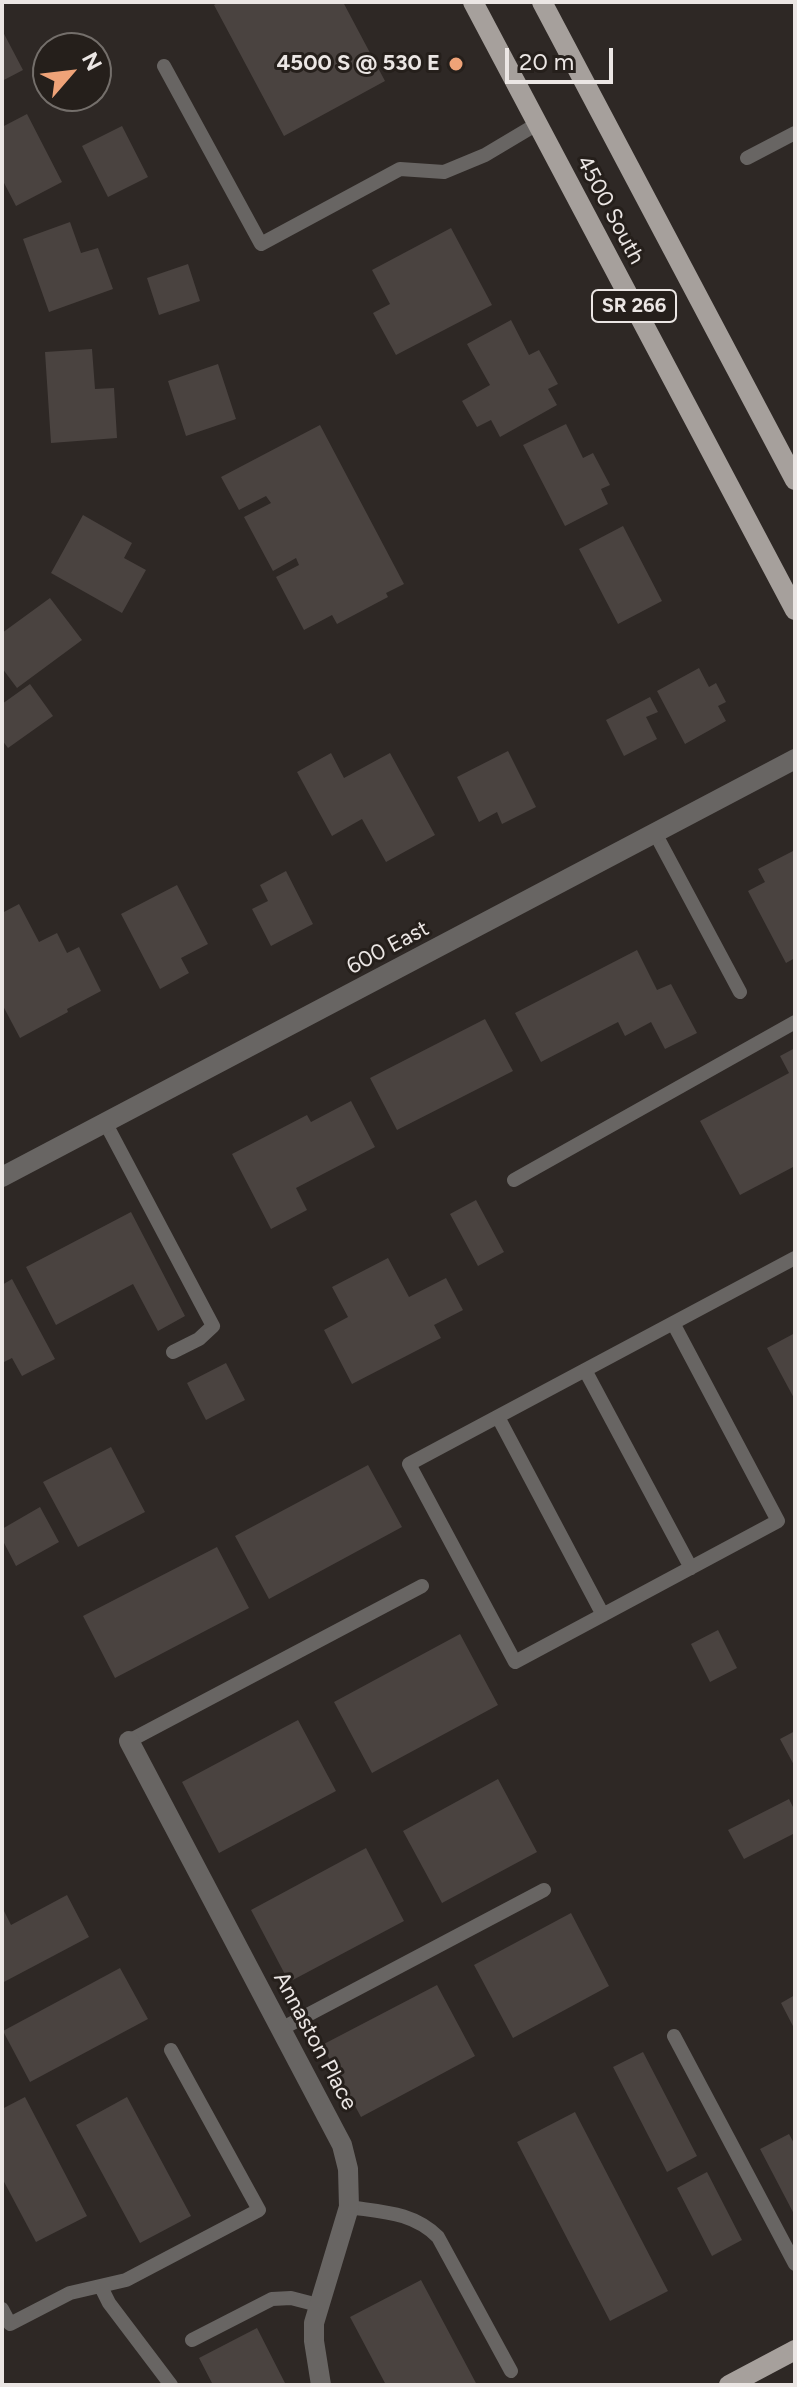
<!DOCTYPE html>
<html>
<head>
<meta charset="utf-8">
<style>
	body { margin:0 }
	#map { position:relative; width:797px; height:2387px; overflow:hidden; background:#2e2825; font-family:Figtree,sans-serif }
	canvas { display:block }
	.frame { position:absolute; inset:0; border:4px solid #ebe6e4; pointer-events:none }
	.north { position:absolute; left:32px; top:32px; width:80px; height:80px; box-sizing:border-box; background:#251f1b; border:2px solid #746f6b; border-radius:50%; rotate:62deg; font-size:22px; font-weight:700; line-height:32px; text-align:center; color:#ebe6e4 }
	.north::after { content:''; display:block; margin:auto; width:28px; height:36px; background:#efa378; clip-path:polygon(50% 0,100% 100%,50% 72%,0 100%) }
	.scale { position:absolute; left:505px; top:48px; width:108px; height:36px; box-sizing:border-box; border:4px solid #ebe6e4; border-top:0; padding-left:10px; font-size:24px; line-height:28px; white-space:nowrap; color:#ebe6e4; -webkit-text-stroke:6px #251f1b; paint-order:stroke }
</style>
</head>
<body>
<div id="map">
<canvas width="797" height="2387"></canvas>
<div class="frame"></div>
<div class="north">N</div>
<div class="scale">20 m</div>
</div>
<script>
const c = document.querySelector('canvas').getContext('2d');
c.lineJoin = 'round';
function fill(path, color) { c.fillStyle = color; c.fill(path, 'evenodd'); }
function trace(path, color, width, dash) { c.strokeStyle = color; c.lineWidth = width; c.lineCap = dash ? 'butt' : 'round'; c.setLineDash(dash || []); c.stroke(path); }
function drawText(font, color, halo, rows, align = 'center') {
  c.font = font + ' Figtree,sans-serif'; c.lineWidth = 6; c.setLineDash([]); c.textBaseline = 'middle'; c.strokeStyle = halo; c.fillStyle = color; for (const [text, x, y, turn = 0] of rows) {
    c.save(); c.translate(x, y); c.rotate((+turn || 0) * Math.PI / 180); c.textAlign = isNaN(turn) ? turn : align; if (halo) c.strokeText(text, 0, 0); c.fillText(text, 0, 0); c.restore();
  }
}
fill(new Path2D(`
	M219 2H343L385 81 284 136 214 5Z
	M2 30 23 70 2 81Z
	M75 32 84 48H48V72L38 51Z
	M27 114 62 182 16 206 2 179V127Z
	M122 126 148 177 108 197 82 146Z
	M70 222 81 253 98 248 113 289 49 312 23 239Z
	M451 228 492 305 396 355 373 313 390 304 372 270Z
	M188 264 200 301 159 315 147 278Z
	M511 320 529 355 539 350 558 384 548 389 557 405 500 437 491 420 477 427 462 401 490 385 467 344Z
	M92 349 95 389 114 388 117 438 51 443 45 352Z
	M218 364 236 419 186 436 168 381Z
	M566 424 583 458 593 453 610 485 601 489 608 504 565 526 523 445Z
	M320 425 404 584 386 593 388 597 337 624 332 615 304 630 276 577 299 565 296 558 273 571 244 517 271 503 266 496 239 510 221 477Z
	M83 515 132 543 124 558 146 570 122 613 51 573Z
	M623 526 662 601 618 624 579 549Z
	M50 598 82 640 17 688 2 668V633Z
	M699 668 709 687 716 683 726 702 718 706 726 721 685 744 657 691Z
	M30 684 53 716 8 748 2 740V704Z
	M650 697 658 712 646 717 657 739 624 756 606 720Z
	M508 751 536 807 502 824 497 812 479 822 457 777Z
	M331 753 344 778 390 753 435 835 386 862 362 819 332 836 297 772Z
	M795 850V958L786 963 748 891 765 882 758 869Z
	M286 871 313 924 271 946 252 909 268 901 260 885Z
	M177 885 208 944 181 958 189 973 160 989 121 914Z
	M19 904 39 942 57 933 67 953 79 947 101 991 67 1009 68 1012 20 1038 2 1004V913Z
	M637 950 657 990 671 984 697 1033 665 1049 651 1022 625 1036 618 1022 541 1062 515 1013Z
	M485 1019 513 1071 397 1130 370 1078Z
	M795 1048V1166L740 1195 700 1121 789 1073 780 1056Z
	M351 1101 375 1147 296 1188 307 1210 271 1229 232 1154 307 1115 311 1122Z
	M476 1200 504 1252 478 1266 450 1214Z
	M131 1212 185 1316 158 1331 133 1284 56 1325 26 1267Z
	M388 1258 409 1297 446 1278 463 1310 434 1325 441 1338 352 1384 324 1330 348 1317 332 1287Z
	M12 1279 55 1359 22 1376 12 1358 2 1363V1285Z
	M795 1333V1400L767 1348Z
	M226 1363 245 1400 206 1420 187 1383Z
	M111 1447 145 1512 78 1547 43 1482Z
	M368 1465 402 1527 269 1599 235 1536Z
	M40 1507 59 1542 16 1566 2 1539V1529Z
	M217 1547 249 1608 115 1678 83 1616Z
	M718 1630 737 1668 710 1682 691 1644Z
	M460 1634 498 1705 372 1773 334 1702Z
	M298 1720 336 1791 219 1853 182 1782Z
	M795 1731V1767L780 1739Z
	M498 1779 537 1852 442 1903 403 1831Z
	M789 1799 795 1811V1833L744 1859 728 1830Z
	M366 1848 404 1921 289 1982 251 1910Z
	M67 1895 89 1937 2 1983V1907L11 1925Z
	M571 1913 609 1986 513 2038 474 1965Z
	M120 1968 148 2019 30 2082 3 2031Z
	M437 1985 475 2056 361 2117 322 2045Z
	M795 1995V2030L781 2003Z
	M643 2052 697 2156 667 2172 613 2067Z
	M25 2097 87 2216 36 2242 2 2178V2109Z
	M127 2097 191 2216 140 2243 76 2125Z
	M575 2112 668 2291 610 2321 517 2142Z
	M789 2134 795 2145V2216L760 2149Z
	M707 2172 742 2240 712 2256 677 2188Z
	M421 2280 477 2385H386L350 2317Z
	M257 2328 286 2385H213L199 2358Z`), '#4a4340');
trace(new Path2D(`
	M164 66 261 244 400 169 444 172 485 155 537 124
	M747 158 795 133
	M655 833 740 992
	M106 1124 213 1326 199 1339 173 1352
	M514 1180 795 1022
	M673 1323 778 1521 515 1662 409 1464 795 1258
	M585 1370 691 1568
	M498 1417 603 1615
	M129 1741 422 1586
	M281 2029 544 1890
	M674 2036 795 2264
	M349 2207C382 2212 413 2212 438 2237L511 2371
	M101 2287 109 2303 171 2385
	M2 2309 10 2324 70 2293 126 2280 259 2210 171 2050
	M192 2340 272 2299 291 2298 318 2305`), '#686563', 14);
trace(new Path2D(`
	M2 1177 795 759
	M129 1741 342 2145 348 2169 349 2207 314 2323V2341L321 2385`), '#686563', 20);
trace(new Path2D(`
	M473 2 795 610
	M542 2 795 480
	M729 2385 795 2350`), '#a6a09c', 20);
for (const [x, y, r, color] of [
	[456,64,8,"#efa378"]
]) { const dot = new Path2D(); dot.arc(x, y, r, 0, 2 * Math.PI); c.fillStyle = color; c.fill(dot); trace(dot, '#251f1b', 3); }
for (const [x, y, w] of [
	[634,306,84]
]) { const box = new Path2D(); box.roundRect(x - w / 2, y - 16, w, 32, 6); c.fillStyle = '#251f1b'; c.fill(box); trace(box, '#ebe6e4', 2); }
drawText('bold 20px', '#ebe6e4', null, [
	["SR 266",634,306]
]);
drawText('bold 22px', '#ebe6e4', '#251f1b', [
	["4500 S @ 530 E",440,64]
], 'right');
drawText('22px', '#ebe6e4', '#251f1b', [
	["4500 South",610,210,62],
	["600 East",388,948,-28],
	["Annaston Place",315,2041,62]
]);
</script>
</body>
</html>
